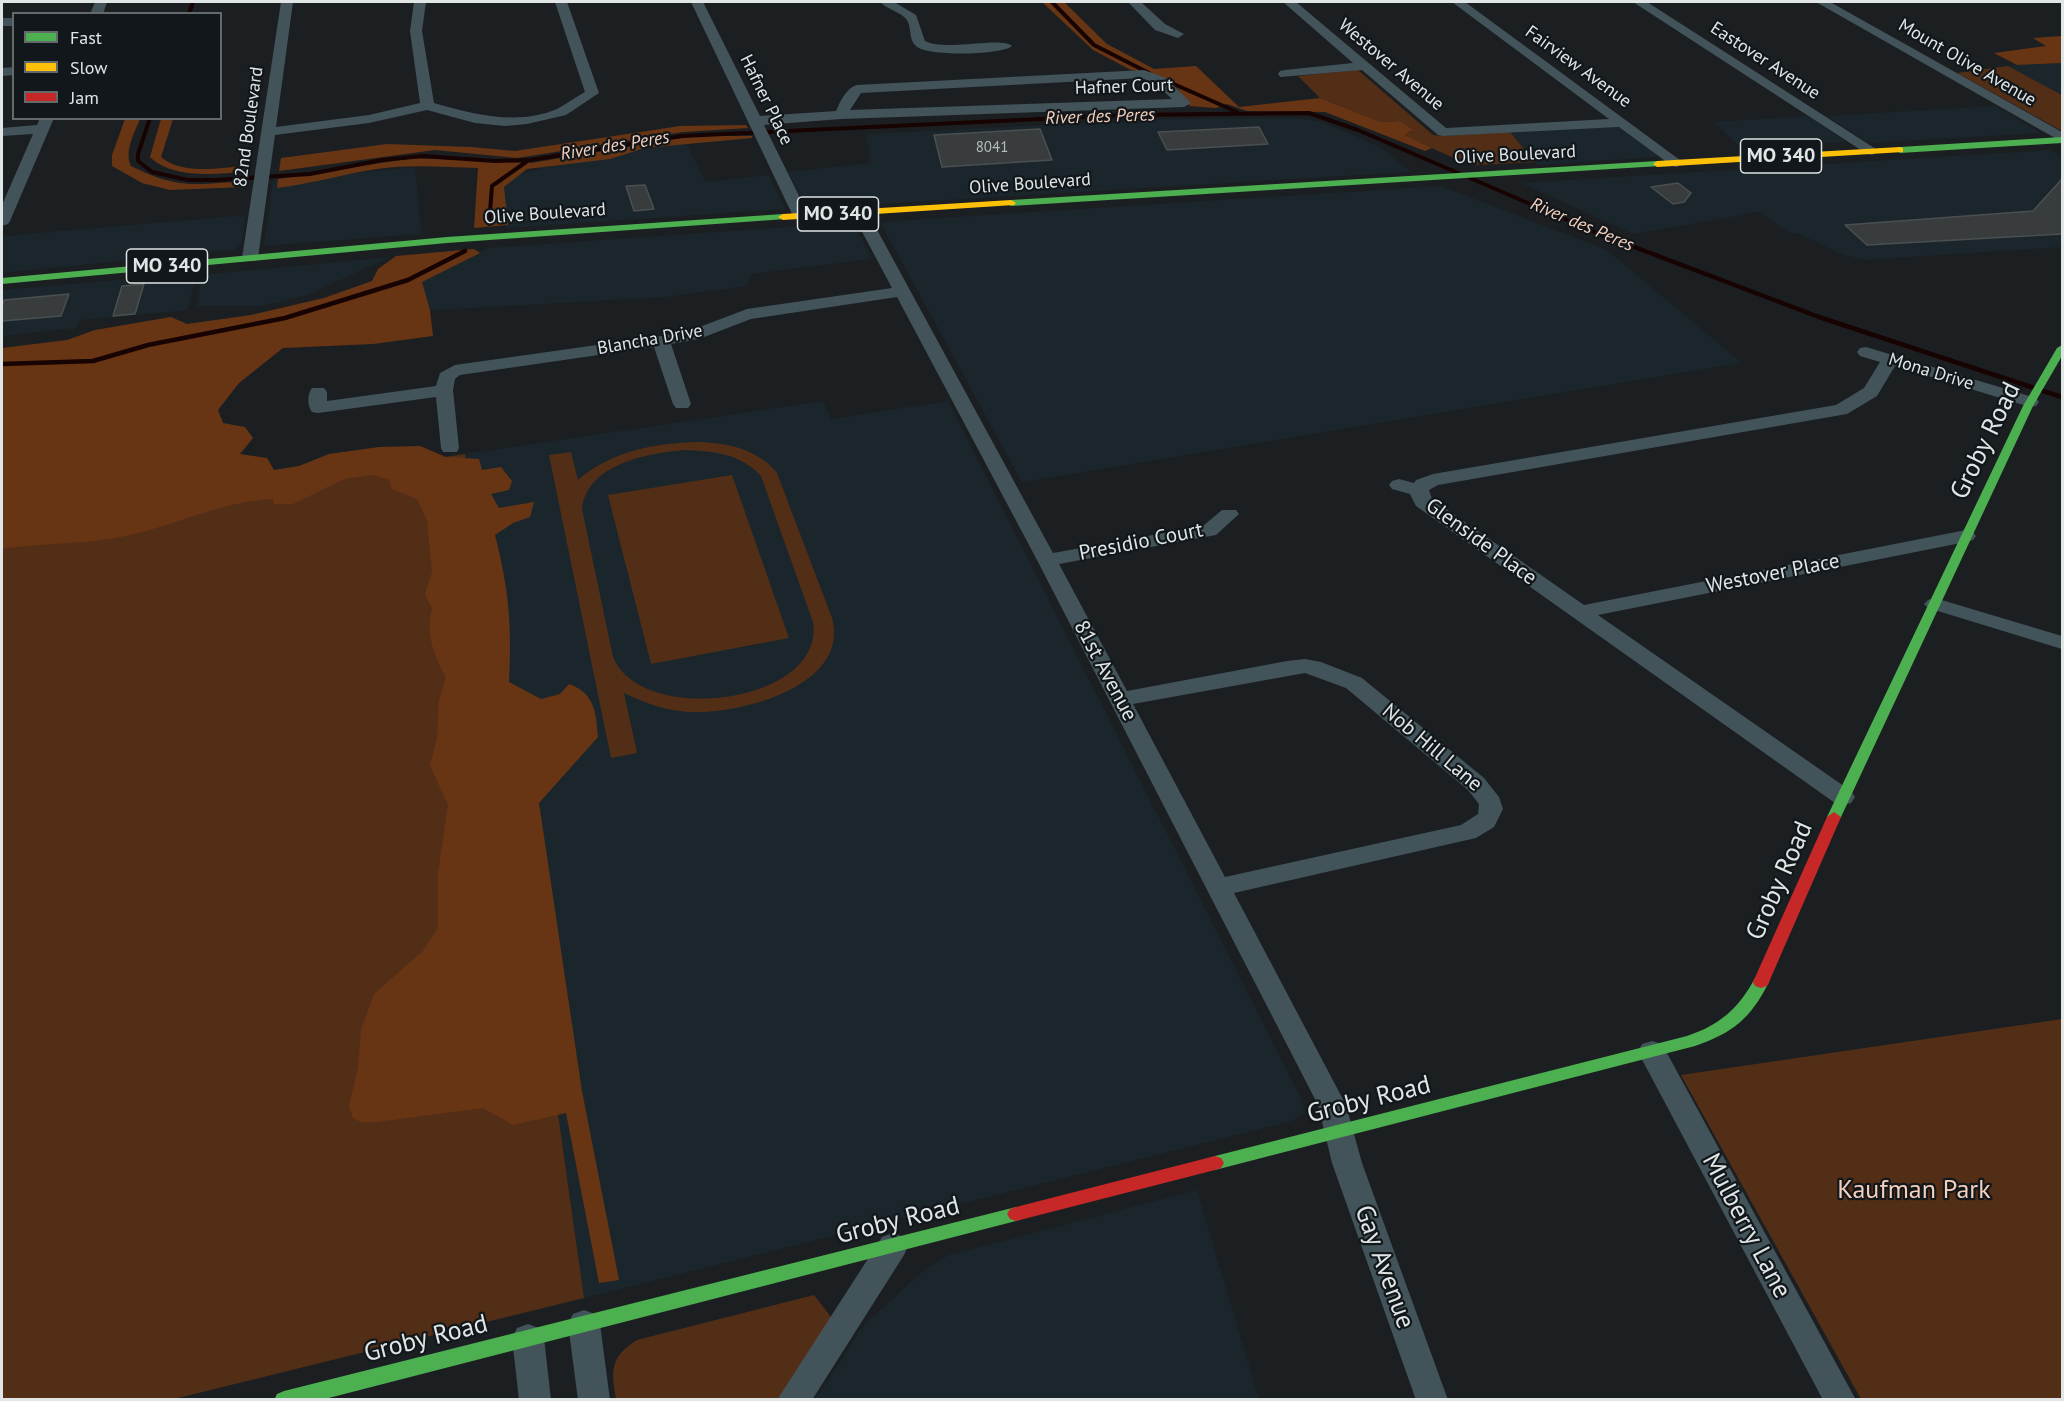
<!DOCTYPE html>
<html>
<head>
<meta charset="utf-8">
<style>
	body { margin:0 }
	#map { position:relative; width:2064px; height:1401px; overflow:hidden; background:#1c1f21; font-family:"PT Sans",sans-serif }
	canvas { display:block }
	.frame { position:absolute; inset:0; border:3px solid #e0e5e6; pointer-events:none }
	.legend { position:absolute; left:12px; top:12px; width:210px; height:108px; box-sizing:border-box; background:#11171a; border:2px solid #64696c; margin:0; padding:8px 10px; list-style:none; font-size:18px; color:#e0e5e6 }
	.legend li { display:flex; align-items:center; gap:12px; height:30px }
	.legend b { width:30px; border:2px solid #64696c }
</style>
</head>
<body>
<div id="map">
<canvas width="2064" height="1401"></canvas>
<div class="frame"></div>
<ul class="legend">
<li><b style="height:8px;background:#4caf50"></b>Fast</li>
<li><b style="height:8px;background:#ffc107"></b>Slow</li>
<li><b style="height:8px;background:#c62828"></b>Jam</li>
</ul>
</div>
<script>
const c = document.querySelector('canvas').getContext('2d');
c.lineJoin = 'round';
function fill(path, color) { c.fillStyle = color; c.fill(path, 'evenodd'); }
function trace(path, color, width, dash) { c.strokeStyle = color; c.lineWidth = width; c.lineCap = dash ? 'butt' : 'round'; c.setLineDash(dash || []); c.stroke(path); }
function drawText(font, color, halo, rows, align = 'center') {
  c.font = font + ' "PT Sans",sans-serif'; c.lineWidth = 4.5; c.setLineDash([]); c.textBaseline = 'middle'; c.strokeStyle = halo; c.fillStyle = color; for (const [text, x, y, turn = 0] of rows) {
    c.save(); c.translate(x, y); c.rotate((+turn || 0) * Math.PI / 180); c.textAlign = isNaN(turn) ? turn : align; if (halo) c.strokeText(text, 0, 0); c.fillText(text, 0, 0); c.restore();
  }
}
fill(new Path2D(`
	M2062 63V95L2008 66 2017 65Z
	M1995 106 2041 133 1869 143 1827 116Z
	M1808 116 1846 142 1741 148 1714 122Z
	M1300 118 1322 122 1367 141 1386 151 1411 172 814 208 802 198 788 172 871 163 866 134 1169 119Z
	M1620 127 1655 153 1657 157 1538 165 1510 132Z
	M685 141 706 182 769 175 785 209 506 228 500 187 516 175 547 167Z
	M2050 150 2062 157V247L1865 260 1844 255 1799 234 1790 233 1759 212 1633 234 1521 183Z
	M415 167 422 234 264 246 273 181Z
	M1441 186 1607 250 1742 363 1022 482 882 226 883 223 892 221Z
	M246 215 241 244 234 250 2 273V242L4 236Z
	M843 223 856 228 872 259 751 274 747 286 666 297 421 311 420 282 488 248Z
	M390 257 308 295 262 306H197L202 275Z
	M196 273 188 310 80 320 77 328 2 336V290Z
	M823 401 831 419 948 401 1301 1098 1304 1113 1292 1121 584 1298 465 454Z
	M1197 1190 1259 1399H816L863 1326 925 1269 949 1255Z`), '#1a262b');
fill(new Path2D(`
	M2008 66 2062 95V131L1957 73Z
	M1358 70 1433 135 1443 136 1510 132 1535 162 1478 165 1454 158 1403 135 1412 131 1400 121 1381 122 1320 98 1298 76Z
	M699 442C728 443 758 449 777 473L832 618C850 685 744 713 695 712 669 712 647 704 624 693L637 753 611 758 549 455 571 452 578 480C612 451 654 443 699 442ZM685 450C714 451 741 454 761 476L813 622C826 703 642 728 613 657L582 509C587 464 648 453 685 450Z
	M465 454 584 1298 174 1399H2V524Z
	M732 475 789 638 651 664 608 495Z
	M2062 1019V1399H1861L1681 1075Z
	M814 1295 831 1317 780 1399H616C611 1370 610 1357 637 1340Z`), '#532e17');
fill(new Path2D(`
	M1042 2H1064L1107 44 1154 69 1196 66 1239 107 1320 98 1381 122 1400 121 1413 130 1404 135 1432 148 1425 151 1325 112 1247 111 1227 104 1216 108 1190 106 1178 89 1147 73 1131 70 1093 50Z
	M2062 36V63L2017 65 1994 53 2046 46 2033 38Z
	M125 119H140C134 134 124 151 131 166 177 189 194 185 243 181V187L170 190 142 183 112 166V155Z
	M161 119H173L161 157C181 175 220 168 245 166L244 172C214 174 173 179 150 157Z
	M746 125 748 128 683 132 517 158 435 150 279 171 281 158 387 144 471 147 515 151 680 126Z
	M692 136H752V138L645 148 610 159 527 169 504 187 508 225 474 228 478 168C445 167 410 164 377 169 343 174 311 184 277 188L278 179 413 158 531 163Z
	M474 249 480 253 422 282 430 310 433 336 373 344 283 348 239 383 218 410 223 423 245 427 253 438 240 454 267 458 274 470 299 466 329 454 379 447 420 446 446 457 479 459 482 470 501 467 512 481 509 490 491 494 499 508 534 502 530 517 513 523 495 535C509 590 512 626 509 682L541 699 560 694 569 684C595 693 596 713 598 737L539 803 582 1091 619 1280 599 1283 566 1113 513 1125 483 1108 377 1122H361L353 1118 349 1106 358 1068 361 1030 374 994 423 951 438 928V873L448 805 430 765 437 738 439 700 446 677C433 654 426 634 432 608L425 595 432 572 427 520 417 499 392 489 389 479 371 475 344 479 293 504H274L273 499C224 501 181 523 134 534 91 545 46 542 2 549V348L67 340 95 330 171 317 187 324 251 315 324 298 372 281 378 269 396 256Z`), '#683514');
trace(new Path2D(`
	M1052 2 1094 45 1149 73
	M189 14 193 2
	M1167 81 1237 112
	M150 118 138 154V161L152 172 188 180H216L310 174 382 160 423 156 495 161 530 160 682 136 1125 115 1309 113 1358 130 1458 173
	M1470 178 1604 236
	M489 224 492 186 526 162`), '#180303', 4);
trace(new Path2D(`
	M1600 234 1819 317 2034 388
	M2 364 93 361 148 345 285 318 408 280 465 251
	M2043 391 2062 397`), '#180303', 4.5);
const building = new Path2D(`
	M1259 127 1268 144 1167 150 1158 132Z
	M1040 129 1052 160 942 167 934 135Z
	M2062 179V234L1867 245 1845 225 2033 211Z
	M1678 183 1691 193 1684 202 1673 204 1651 187Z
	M645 185 654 209 634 211 626 186Z
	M144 284 135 314 113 316 122 286Z
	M69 294 61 316 2 321V307L4 300Z`);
fill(building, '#393c3d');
trace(building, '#4c4f51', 1.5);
fill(new Path2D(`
	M95 2H107L103 14H90Z
	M281 2H293L276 127 369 115 420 103 410 31 414 2H426L422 31 434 103C473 114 517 126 557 109 566 104 576 97 585 92L555 2H567L599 93 566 115 527 124 505 126 475 123 427 110 369 123 275 135 258 258 256 261H244L242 258Z
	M691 2H703L760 116 836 111C840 102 846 88 857 85L1144 70 1166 78 1191 103 1184 107 841 119 764 125 809 216 801 221 793 216ZM1142 78 1156 84 1172 99 850 110 861 93Z
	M880 2H894L916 15 925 41C947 52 1000 36 1012 46 1002 55 927 57 916 46 908 39 912 28 907 20 901 12 887 9 880 2Z
	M1128 2H1141L1165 24 1184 34 1178 38 1155 30Z
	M1283 2H1296L1446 128 1609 119 1452 2H1465L1684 163 1677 167 1672 166 1619 127 1443 136 1438 135 1362 70 1280 77 1278 74 1280 71 1285 70 1353 63Z
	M1633 2H1647L1879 151 1872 155 1867 154Z
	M1816 2H1830L2062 132V142Z
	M2 18H14V26H2Z
	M14 67V75L2 76V68Z
	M40 118H54L10 221 8 224 2 226V205L33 134 2 136V128L37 125Z
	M864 207 872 212 875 226 1053 553 1203 526 1222 510H1236L1239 514 1216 535 1059 564 1127 691 1287 661 1305 659 1321 662 1362 678 1484 778 1499 797 1503 809 1494 827 1476 838 1234 893 1346 1105 1362 1163 1448 1400H1416L1332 1163 1318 1105 1037 560 897 297 751 319 699 339 671 344 691 404 688 408H676L673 404 654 347 460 375 455 379 453 390 459 448 457 452H443L441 448 436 397 318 413 312 412C307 406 307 394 312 388H324L327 392V401L436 386 440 373 455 365 661 336 689 331 747 309 892 288 859 226 856 212ZM1305 673 1346 688 1468 790 1479 804 1478 814 1461 825 1225 877 1133 704Z
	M1866 347 2036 398 2039 402 2036 406 2030 407 1895 366 1877 396 1847 414 1438 485 1429 490 1432 499 1584 605 1966 530 1973 532 1976 536 1973 540 1966 542 1598 615 1851 791 1855 797 1851 803 1843 805 1835 803 1416 506 1410 494 1392 489 1389 485 1392 481 1399 479 1414 483 1416 480 1433 474 1836 405 1864 388 1880 362 1860 356 1857 352 1860 348Z
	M1935 598 2062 636V649L1928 608 1924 604 1928 600Z
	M1652 1041 1662 1044 1856 1400H1823L1638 1052 1642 1044Z
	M893 1233 904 1237 908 1246 904 1255 812 1400H777L882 1237Z
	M584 1310 595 1314 600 1324 610 1400H578L568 1324 573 1314Z
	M528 1324 539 1328 544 1338 551 1400H519L512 1338 517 1328Z`), '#42535a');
fill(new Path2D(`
	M2062 137V143L1900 153 1896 150 1900 147Z
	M1657 161 1661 164 1660 166 1011 206 1006 203 1011 200Z
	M783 214 788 217 786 219 447 243 2 284V278L447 237Z
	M2062 345V356L2033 406 1841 817 1839 820H1829L1827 817 2023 406 2057 348Z
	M1761 976 1767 978 1769 982C1751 1018 1733 1033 1695 1046L1215 1170 1209 1168 1206 1163 1209 1158 1215 1156 1687 1036C1720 1025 1739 1008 1755 978Z
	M1016 1207 1022 1209 1025 1214 1022 1219 1016 1221 321 1400H274L277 1394 284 1391Z`), '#4caf50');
fill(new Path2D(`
	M1900 147 1903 148V152L1657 167 1653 164 1657 161Z
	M1011 200 1016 203 1014 205 783 220 778 217 783 214Z`), '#ffc107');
fill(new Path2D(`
	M1834 812 1841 817 1769 982 1767 986 1761 988 1755 986 1753 982 1827 817Z
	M1215 1156 1221 1158 1224 1163 1221 1168 1215 1170 1016 1221 1010 1219 1007 1214 1010 1209 1016 1207Z`), '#c62828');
drawText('15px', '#b6bbbc', null, [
	["8041",992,148]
]);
drawText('18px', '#e0e5e6', '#11171a', [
	["Eastover Avenue",1765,61,33],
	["Mount Olive Avenue",1967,63,30],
	["Westover Avenue",1391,65,40],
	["Fairview Avenue",1578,67,36],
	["Hafner Court",1124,87,-2],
	["Hafner Place",766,100,64],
	["82nd Boulevard",249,127,-82],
	["Olive Boulevard",1515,155,-3],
	["Olive Boulevard",1030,184,-4],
	["Olive Boulevard",545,214,-4],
	["Blancha Drive",650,340,-10],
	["Mona Drive",1931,372,17]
]);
drawText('italic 18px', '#f7d0bd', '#11171a', [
	["River des Peres",1100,117,-2],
	["River des Peres",615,146,-9],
	["River des Peres",1582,225,23]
]);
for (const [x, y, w] of [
	[1781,156,81],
	[838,214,81],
	[167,266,81]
]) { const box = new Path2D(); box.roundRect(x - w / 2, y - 17, w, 34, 4.5); c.fillStyle = '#11171a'; c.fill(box); trace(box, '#e0e5e6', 1.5); }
drawText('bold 20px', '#e0e5e6', null, [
	["MO 340",1781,156],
	["MO 340",838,214],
	["MO 340",167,266]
]);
drawText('21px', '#e0e5e6', '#11171a', [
	["Presidio Court",1141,542,-11],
	["Glenside Place",1481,542,36],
	["Westover Place",1773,574,-11],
	["81st Avenue",1105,671,62],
	["Nob Hill Lane",1432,748,40]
]);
drawText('26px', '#e0e5e6', '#11171a', [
	["Groby Road",1986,441,-64],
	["Groby Road",1780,881,-66],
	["Groby Road",1369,1100,-14],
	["Groby Road",898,1221,-14],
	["Mulberry Lane",1746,1226,62],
	["Gay Avenue",1384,1267,70],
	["Groby Road",426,1339,-14]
]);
drawText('26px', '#f5cfbb', '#11171a', [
	["Kaufman Park",1914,1191]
]);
</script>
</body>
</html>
